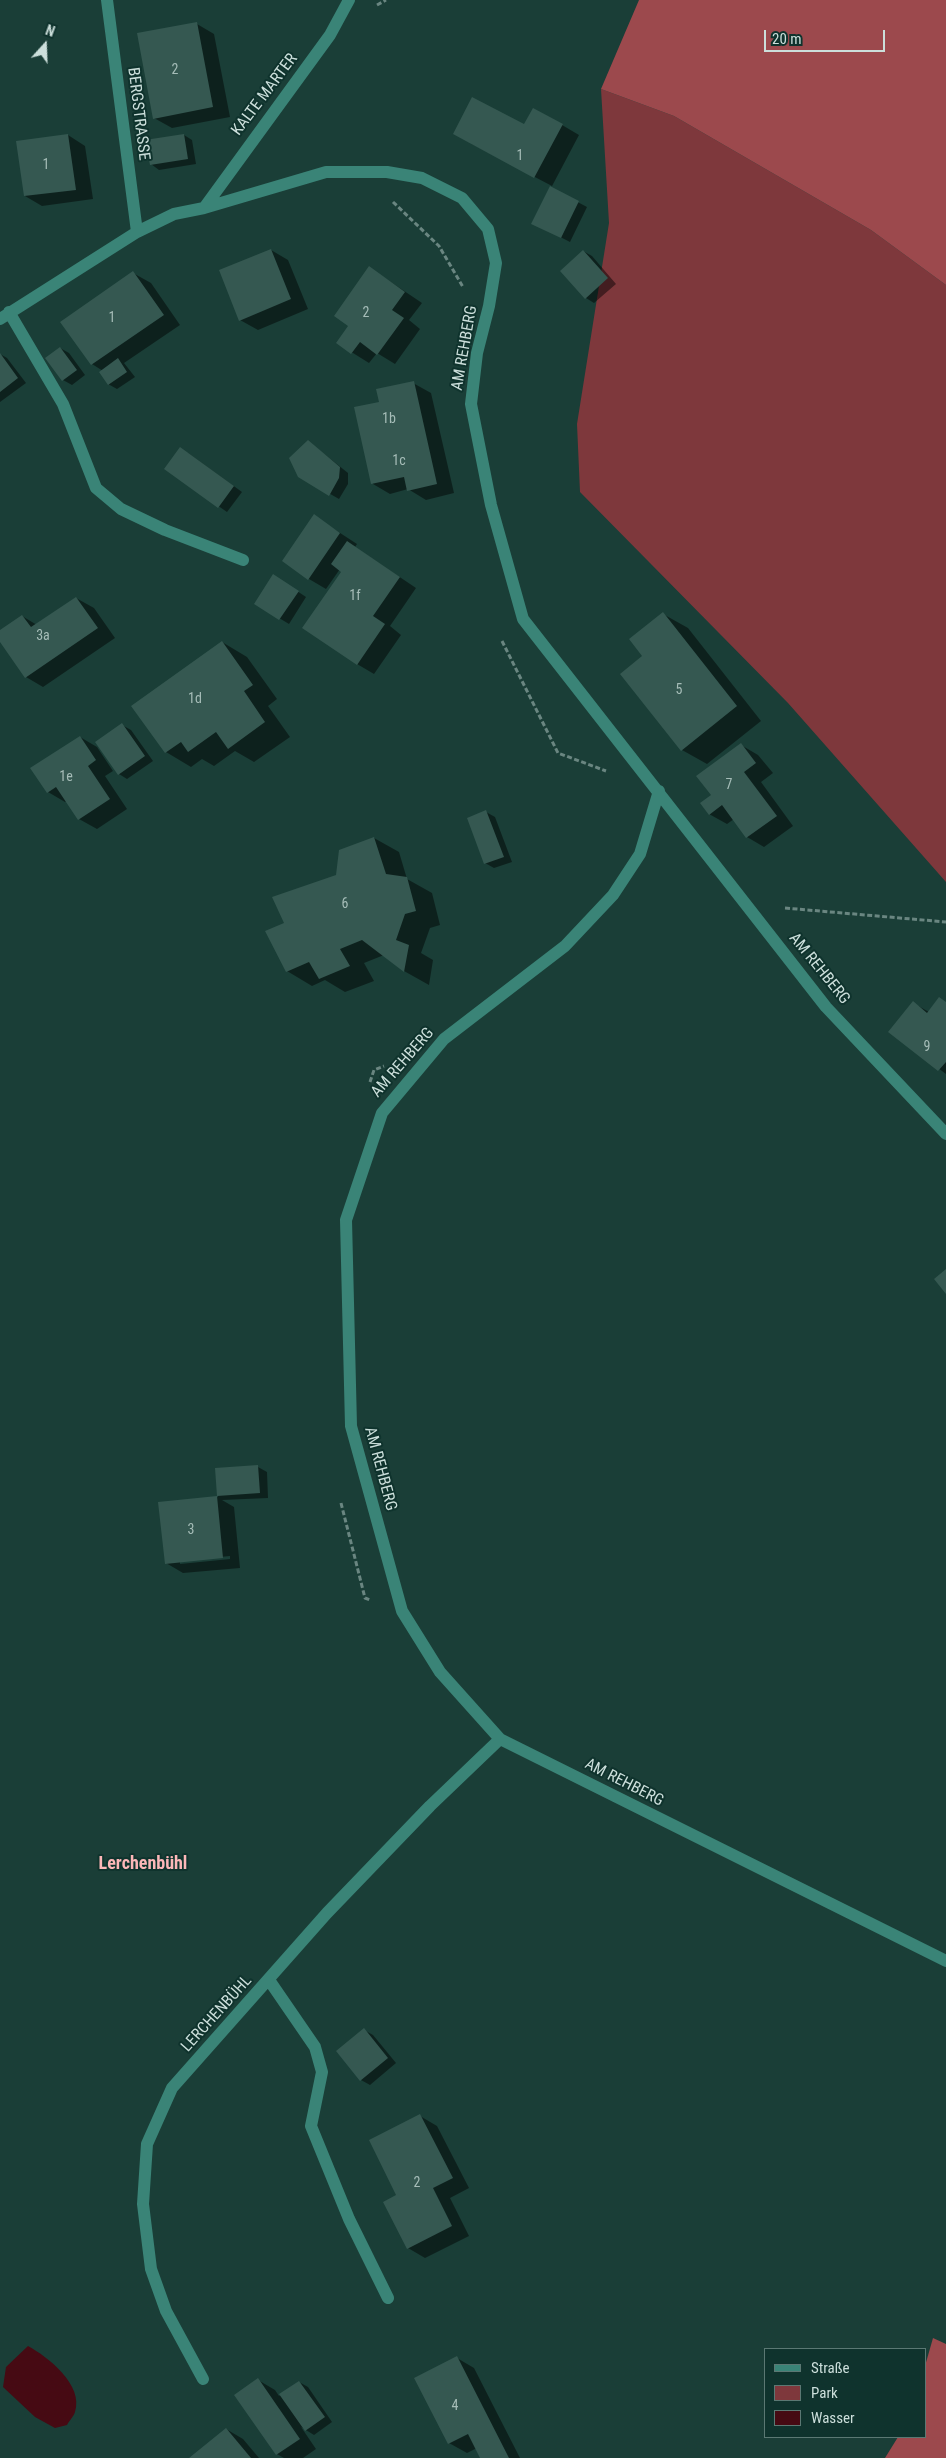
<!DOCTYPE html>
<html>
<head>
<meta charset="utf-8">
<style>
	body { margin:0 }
	#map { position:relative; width:946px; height:2458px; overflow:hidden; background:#1a3e37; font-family:"Roboto Condensed",sans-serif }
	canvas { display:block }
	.legend { position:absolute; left:764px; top:2348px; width:162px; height:90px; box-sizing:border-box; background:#0f332d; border:1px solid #5b7873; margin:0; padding:6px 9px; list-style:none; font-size:15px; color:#ccdfdb }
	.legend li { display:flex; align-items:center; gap:10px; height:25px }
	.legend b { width:25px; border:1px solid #5b7873 }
	.north { position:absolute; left:20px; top:20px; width:50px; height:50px; -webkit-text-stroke:4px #0f332d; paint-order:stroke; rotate:20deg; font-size:14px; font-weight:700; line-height:20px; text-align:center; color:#ccdfdb }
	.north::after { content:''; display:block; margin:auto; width:18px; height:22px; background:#ccdfdb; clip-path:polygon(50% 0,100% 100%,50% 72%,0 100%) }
	.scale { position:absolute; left:764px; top:30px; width:121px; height:22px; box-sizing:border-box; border:2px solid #ccdfdb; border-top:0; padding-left:6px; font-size:15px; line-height:18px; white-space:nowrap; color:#ccdfdb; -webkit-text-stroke:4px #0f332d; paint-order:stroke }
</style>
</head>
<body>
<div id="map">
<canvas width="946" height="2458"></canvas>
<ul class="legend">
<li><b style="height:6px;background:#3a8477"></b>Straße</li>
<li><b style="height:14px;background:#7e383c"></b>Park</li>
<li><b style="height:14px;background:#460a13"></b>Wasser</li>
</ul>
<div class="north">N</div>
<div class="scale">20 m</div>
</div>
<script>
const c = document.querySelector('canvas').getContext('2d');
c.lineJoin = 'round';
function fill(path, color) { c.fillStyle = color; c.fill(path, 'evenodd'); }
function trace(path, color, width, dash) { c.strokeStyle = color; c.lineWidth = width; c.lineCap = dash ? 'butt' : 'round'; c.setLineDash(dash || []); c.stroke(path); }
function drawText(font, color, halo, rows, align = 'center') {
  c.font = font + ' "Roboto Condensed",sans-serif'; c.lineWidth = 4; c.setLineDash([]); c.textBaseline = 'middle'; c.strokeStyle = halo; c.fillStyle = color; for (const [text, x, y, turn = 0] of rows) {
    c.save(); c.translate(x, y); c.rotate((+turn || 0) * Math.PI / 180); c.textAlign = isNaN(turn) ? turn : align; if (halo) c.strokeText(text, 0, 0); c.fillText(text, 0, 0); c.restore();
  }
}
fill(new Path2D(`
	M601 89 674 116 871 230 946 285V882L788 703 580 492 577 424 609 223Z`), '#7e383c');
fill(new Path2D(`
	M639 0H946V285L871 230 674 116 601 89Z
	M933 2338 946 2344V2458H885L898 2437H925V2366Z`), '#9c494d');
fill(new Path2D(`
	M28 2346C48 2357 84 2385 75 2412 74 2416 69 2421 67 2425L55 2428 35 2417 3 2387 6 2367Z`), '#460a13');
fill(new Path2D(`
	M197 24 214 34 230 117 172 128 154 118Z
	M525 125H562L579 135 551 188 587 207 570 242 533 223 552 186 472 144Z
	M68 135 85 146 93 199 42 206 25 196Z
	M184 135 192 140 196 164 159 170 151 164Z
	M271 250 288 260 308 309 258 330 240 320Z
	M583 251 592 256 616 284 594 303 586 298Z
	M370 268 422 303 409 320 420 329 395 364 377 353 369 363 337 343 350 325Z
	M133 273 151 283 180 325 124 363 135 377 117 389 108 384 103 371 92 364Z
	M60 348 69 353 85 375 72 385 63 380 47 358Z
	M0 354 7 358 26 383 0 402Z
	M413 383 431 393 454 493 426 500 408 489 390 494 373 484 381 403Z
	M308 441 348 473V484L339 499 299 476Z
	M188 453 242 492 227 512 165 469Z
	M314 516 357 544 355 547 416 588 390 626 401 635 374 674 357 664 342 571 340 569 326 589 309 579Z
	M282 581 306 597 289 624 256 604Z
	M76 598 94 608 115 638 43 687 26 677 0 640V631L22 616 37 625Z
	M663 614 688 628 761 721 707 764 682 750Z
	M222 642 247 657 277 699 268 706 290 737 254 762 235 751 214 766 202 759 191 767 166 752Z
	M122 725 131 730 153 761 127 779 119 774Z
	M80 737 97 747 113 771 105 776 127 809 97 829 79 819 67 801 65 802 48 792Z
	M741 745 758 755 773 773 761 782 793 826 764 847 747 837 734 819 727 824 709 814 713 796Z
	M486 812 495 817 512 862 494 868 485 863Z
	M374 838 399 852 407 879 432 893 440 925 430 928 421 953 433 960 429 985 404 971 384 955 364 963 374 981 345 992 325 980 312 986 287 971 285 924 337 876 340 851Z
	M946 1002V1074L890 1032 913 1003 929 1012Z
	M258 1467 267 1472 268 1498 222 1500 234 1507 240 1568 183 1573 166 1563 159 1503 218 1497 217 1469ZM230 1556V1559L180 1564V1561Z
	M364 2030 373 2035 396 2063 370 2085 361 2080Z
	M420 2116 437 2126 469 2188 450 2198 469 2236 425 2258 408 2248 398 2195Z
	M457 2358 474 2368 520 2458H481L477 2448 467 2453 449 2443Z
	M258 2380 275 2390 279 2396 299 2382 308 2387 332 2422 314 2435 301 2427 316 2449 303 2458H284L277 2454Z
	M226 2429 243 2439 259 2458H191Z`), '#0007');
fill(new Path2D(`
	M197 22 213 107 153 119 137 33Z
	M472 97 524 124 533 108 563 124 534 178 453 134Z
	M68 134 76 190 24 196 16 141Z
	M184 134 188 159 150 165 145 140Z
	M550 186 579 201 561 238 531 224Z
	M271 249 291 299 239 321 219 270Z
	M583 250 608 278 585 299 560 271Z
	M369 266 405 292 392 310 404 318 377 355 360 342 351 354 336 343 348 326 334 316Z
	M133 271 164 315 91 365 60 322Z
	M60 347 77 370 62 381 45 358Z
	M0 353 18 378 0 392Z
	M118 358 127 372 108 385 99 372Z
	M414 381 437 484 407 491 404 477 371 484 354 407 379 402 376 389Z
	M308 440 340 467 339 478 329 496 298 477 289 458Z
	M180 447 234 486 218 508 164 469Z
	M314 514 340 533 308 580 282 561Z
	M347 541 400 577 373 616 385 624 357 665 302 628 341 572 331 564Z
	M273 574 299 591 279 620 254 604Z
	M76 597 98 628 25 678 0 642V630L22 615 31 627Z
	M663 612 737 706 681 751 620 674 642 656 629 639Z
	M222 641 253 685 244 691 265 722 228 749 216 732 188 752 181 742 165 753 131 706Z
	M122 723 145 756 118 775 95 742Z
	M80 736 96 760 88 766 110 799 78 820 56 787 47 793 30 768Z
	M741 743 756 763 744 772 777 816 746 838 722 805 709 815 700 803 711 795 696 776Z
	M486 810 504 857 484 864 467 818Z
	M374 837 386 874 407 877 416 911 405 914 396 940 409 945 404 972 362 940 340 949 350 966 319 979 309 962 286 972 265 931 284 923 272 897 336 875 339 850Z
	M939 997 946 1002V1062L938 1071 888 1032 913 1001 927 1013Z
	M946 1269V1294L934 1279Z
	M258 1465 260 1493 217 1496 215 1468Z
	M217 1496 223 1558 165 1564 158 1502Z
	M364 2028 388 2058 360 2081 336 2051Z
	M420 2114 453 2178 433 2188 452 2226 407 2249 383 2202 396 2195 369 2140Z
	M457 2356 509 2458H480L468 2434 448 2444 414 2378Z
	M258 2378 300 2439 276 2455 234 2395Z
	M299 2381 325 2417 305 2431 279 2394Z
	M226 2428 251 2458H189Z`), '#355851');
trace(new Path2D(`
	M377 5 386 0
	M393 202 439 246 463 287
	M502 641 558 753 606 771
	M785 908 946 922
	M370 1082 374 1070 384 1066
	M341 1503 365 1598 370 1600`), '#6a8681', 3, [5, 2.5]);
trace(new Path2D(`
	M107 0 137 232
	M204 208 330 35 349 0
	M9 312 63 404 96 488 121 509 165 530 243 560
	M0 319 137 232 174 214 204 208 326 172H387L422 178 462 198 488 229 496 263 489 306 477 353 471 404 491 505 523 619 826 1007 946 1134
	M659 791 640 854 613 895 565 946 444 1039 382 1113 346 1220 351 1426 402 1611 440 1672 500 1739 946 1961
	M269 1980 315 2047 322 2072 311 2126 349 2219 388 2298
	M203 2379 166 2311 151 2269 143 2204 147 2144 172 2088 327 1913 430 1806 500 1739`), '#3a8477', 12);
drawText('14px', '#a6bdb8', null, [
	["2",175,70],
	["1",520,156],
	["1",46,165],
	["2",366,313],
	["1",112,318],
	["1b",389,419],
	["1c",399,461],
	["1f",355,596],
	["3a",43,636],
	["5",679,690],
	["1d",195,699],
	["1e",66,777],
	["7",729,785],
	["6",345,904],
	["9",927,1047],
	["3",191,1530],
	["2",417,2183],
	["4",455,2406]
]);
drawText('16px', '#ccdfdb', '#0f332d', [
	["KALTE MARTER",265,95,-53],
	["BERGSTRASSE",138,114,83],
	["AM REHBERG",465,348,-80],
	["AM REHBERG",819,969,51],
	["AM REHBERG",403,1063,-49],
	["AM REHBERG",380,1469,75],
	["AM REHBERG",624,1783,27],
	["LERCHENBÜHL",217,2014,-48]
]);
drawText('bold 18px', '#fcb7b8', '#0f332d', [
	["Lerchenbühl",143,1864]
]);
</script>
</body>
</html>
